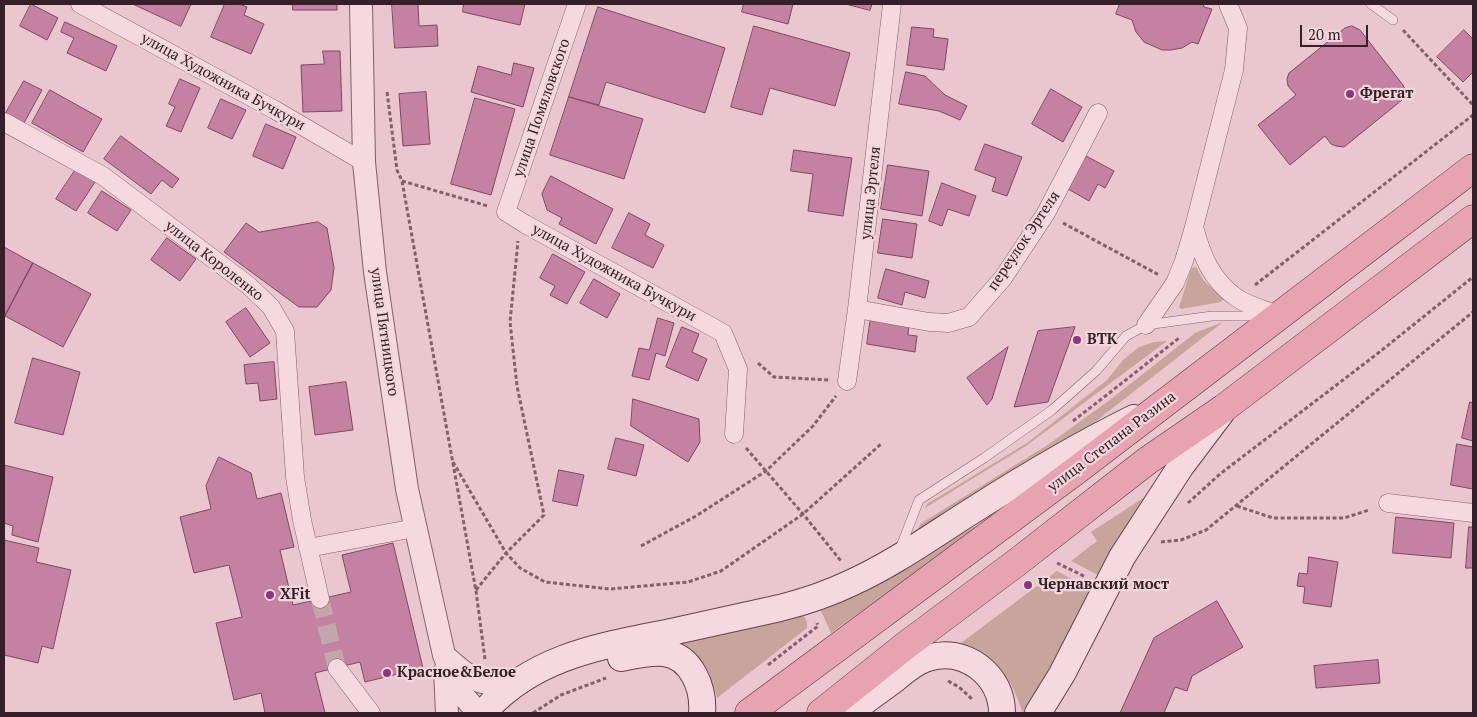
<!DOCTYPE html>
<html>
<head>
<meta charset="utf-8">
<style>
	body { margin:0 }
	#map { position:relative; width:1477px; height:717px; overflow:hidden; background:#eac7ce; font-family:"PT Serif",serif }
	canvas { display:block }
	.frame { position:absolute; inset:0; border:5px solid #352029; pointer-events:none }
	.scale { position:absolute; left:1300px; top:25px; width:68px; height:22px; box-sizing:border-box; border:2px solid #352029; border-top:0; padding-left:6px; font-size:15px; line-height:18px; white-space:nowrap; color:#352029; -webkit-text-stroke:4px #f2d6db; paint-order:stroke }
</style>
</head>
<body>
<div id="map">
<canvas width="1477" height="717"></canvas>
<div class="frame"></div>
<div class="scale">20 m</div>
</div>
<script>
const c = document.querySelector('canvas').getContext('2d');
c.lineJoin = 'round';
function fill(path, color) { c.fillStyle = color; c.fill(path, 'evenodd'); }
function trace(path, color, width, dash) { c.strokeStyle = color; c.lineWidth = width; c.lineCap = dash ? 'butt' : 'round'; c.setLineDash(dash || []); c.stroke(path); }
function drawText(font, color, halo, rows, align = 'center') {
  c.font = font + ' "PT Serif",serif'; c.lineWidth = 4.5; c.setLineDash([]); c.textBaseline = 'middle'; c.strokeStyle = halo; c.fillStyle = color; for (const [text, x, y, turn = 0] of rows) {
    c.save(); c.translate(x, y); c.rotate((+turn || 0) * Math.PI / 180); c.textAlign = isNaN(turn) ? turn : align; if (halo) c.strokeText(text, 0, 0); c.fillText(text, 0, 0); c.restore();
  }
}
fill(new Path2D(`
	M1194 267 1197 268C1202 281 1210 288 1223 295L1224 298 1221 302 1181 309 1179 307 1191 269Z
	M1223 322 1091 425 1025 469 917 536 920 524 1049 444 1111 399 1195 333Z
	M1167 341 1026 446 925 508 927 504 1027 443 1107 380 1123 360 1139 347 1154 342Z
	M1151 493 1100 576 1071 561 1097 541 1091 532Z
	M978 525 895 587 831 633 819 606Z
	M1057 571 1092 590 1061 649 1023 713C1012 680 997 653 961 643Z
	M801 611 807 622V628L717 698C709 666 704 660 678 641Z`), '#c7a59c');
const building = new Path2D(`
	M31 4 58 18 47 40 20 26Z
	M133 4H191L181 26Z
	M225 4H240L247 7 244 15 264 24 251 54 211 37Z
	M293 4H337V10H293Z
	M392 4H418L419 26 437 25 438 46 395 48Z
	M464 4H525L520 25 463 12Z
	M744 4H793L788 24 742 12Z
	M846 4H872L870 10Z
	M1120 4H1203L1204 7 1212 9 1198 44 1192 42 1182 48 1171 50H1162L1144 42 1136 32 1132 20 1116 14Z
	M598 7 725 48 705 113 606 82 599 105 569 97Z
	M65 22 117 46 106 71 67 53 74 38 61 32Z
	M754 26 850 53 835 106 770 88 762 115 731 107Z
	M1352 26 1360 30 1403 85 1407 93 1402 100 1344 147 1336 146 1331 144 1325 136 1290 165 1258 125 1296 95 1288 86 1287 79 1289 73 1345 28Z
	M912 27 934 29 933 37 948 39 944 70 907 65Z
	M1464 30 1473 39V72L1463 82 1437 57Z
	M323 51H340L342 111 303 112 301 65 324 64Z
	M514 63 534 68 523 107 471 92 478 66 511 75Z
	M906 72 925 76 945 95 967 106 960 120 939 111 899 104Z
	M180 79 200 88 181 132 166 126 175 107 169 104Z
	M24 81 42 90 24 123 6 113Z
	M1051 89 1082 107 1063 142 1032 124Z
	M50 90 102 119 83 152 32 123Z
	M426 92 430 144 403 146 399 94Z
	M569 97 643 119 624 179 550 155Z
	M475 98 515 109 491 195 451 184Z
	M221 99 246 110 232 139 208 128Z
	M266 124 296 137 283 169 253 156Z
	M121 136 179 179 172 188 162 180 151 194 104 159Z
	M985 144 1022 157 1007 196 992 191 996 178 975 170Z
	M794 150 852 158 843 216 808 211 813 174 791 171Z
	M1086 156 1114 171 1105 188 1098 184 1089 201 1068 189Z
	M888 165 929 171 922 216 881 209Z
	M76 169 95 182 76 211 56 199Z
	M551 176 613 209 596 244 559 224 562 218 547 210 542 194Z
	M942 183 976 196 969 216 948 209 942 226 929 221Z
	M102 191 131 210 117 231 88 213Z
	M629 213 650 224 645 235 664 245 653 268 612 248Z
	M883 219 917 224 912 258 878 253Z
	M318 222 327 228 334 268 331 290 317 307H299L224 252 246 223 259 232Z
	M167 238 196 259 180 281 151 260Z
	M4 247 33 263 5 316H4Z
	M553 254 585 272 567 304 550 295 555 286 540 278Z
	M33 263 91 294 63 347 5 316Z
	M886 269 929 281 925 298 905 292 902 305 878 298Z
	M594 279 620 294 607 318 580 303Z
	M246 308 270 343 250 357 226 322Z
	M871 317 909 323 908 335 917 336 915 352 867 344Z
	M658 318 674 323 665 356 656 353 649 380 632 376 639 348 649 350Z
	M682 327 699 334 692 352 707 359 698 381 666 367Z
	M1075 327 1048 402 1014 407 1038 331Z
	M1008 347 992 399 987 405 967 378Z
	M33 358 80 372 63 435 15 423Z
	M274 362 277 399 260 401 258 383 246 384 244 365Z
	M346 382 353 430 315 435 309 387Z
	M633 399 699 419 700 442 688 462 631 426Z
	M1470 402 1473 403V441L1462 438Z
	M616 438 644 445 636 476 608 469Z
	M1457 444 1473 447V489L1451 485Z
	M219 457 251 473 257 499 281 493 294 547 280 550 293 605 351 592 342 555 393 543 423 668 365 682 360 662 315 673 325 713H265L261 693 234 700 216 623 242 617 229 565 194 573 180 517 211 509 206 486Z
	M4 465 53 477 38 542 12 535 13 526 4 523Z
	M559 470 584 475 577 506 553 501Z
	M1396 517 1454 523 1451 558 1393 553Z
	M1469 527H1473V568H1466Z
	M4 540 39 548 36 562 71 570 53 649 42 646 38 663 4 655Z
	M1309 557 1338 562 1331 607 1303 603 1305 587 1297 586 1299 573 1307 574Z
	M1217 601 1243 647 1192 676 1187 691 1175 687 1164 713H1120L1154 638Z
	M1378 660 1380 683 1316 688 1314 666Z`);
fill(building, '#c481a2');
trace(building, '#804764', 1);
trace(new Path2D(`
	M320 599 337 668`), '#c6a6ad', 18, [18, 9]);
const service = new Path2D(`
	M1371 4 1393 20
	M900 549 919 500 984 458 1052 410 1096 371 1126 336 1146 325 1212 316H1267`);
const minor = new Path2D(`
	M80 4 275 110 364 162
	M577 4 506 212 525 224 723 333 738 369 734 434
	M4 122 103 176 248 285 271 307 285 331 295 477 302 520 320 599
	M1194 227C1202 256 1211 280 1237 298 1249 306 1266 310 1280 316
	M857 309 929 322 948 323 969 317 1003 278 1046 213 1098 113
	M1146 325 1175 283 1184 261 1194 227 1234 70 1238 28 1228 4
	M847 381 857 309 892 4
	M1388 503 1473 513
	M308 548 415 528
	M337 668 371 713`);
const tertiary = new Path2D(`
	M361 4 364 162 375 272 407 489 444 655 458 689 478 713
	M446 657C471 680 489 693 522 677
	M445 671 447 713`);
const secondary = new Path2D(`
	M621 658C635 655 650 652 664 653 692 656 704 689 702 713
	M483 713C533 656 601 646 671 632 708 624 744 616 780 608 804 602 828 594 851 583 895 563 935 534 975 509 1027 476 1079 445 1134 418
	M848 713C864 702 880 690 895 679 905 671 916 661 928 658 946 652 964 656 979 667 994 679 1002 694 1002 713
	M1038 713 1062 674 1122 557 1181 466 1221 413`);
const primary = new Path2D(`
	M749 713 1078 469 1473 168
	M821 713 905 646 1016 563 1147 461 1224 408 1473 219`);
trace(service, '#835e6c', 10);
trace(minor, '#835e6c', 19);
trace(tertiary, '#835e6c', 24);
trace(secondary, '#654150', 28);
trace(primary, '#523240', 29);
trace(new Path2D(`
	M1403 30 1473 105
	M387 92 397 170 402 181 476 591 485 659
	M402 181 488 206
	M1063 223 1159 275
	M1255 285 1473 115
	M758 363 774 377 829 380
	M1073 421 1108 394 1179 338
	M746 448 803 514 841 561
	M453 462 506 553 520 568 545 582 610 589 688 582 721 571 803 514 881 444
	M1188 503 1220 474 1377 354 1473 277
	M1237 506 1273 518H1344L1369 510
	M1161 542 1181 540 1206 530 1473 312
	M641 546 696 516 766 471 813 426 836 396
	M1057 563 1086 577
	M476 590 506 553 544 515 517 386 510 322 518 241
	M768 665 818 626 817 623
	M948 681 959 687 973 700
	M533 713 561 695 606 678`), '#835e6c', 3, [4, 2.5]);
trace(service, '#f5d9df', 9);
trace(minor, '#f5d9df', 18);
trace(tertiary, '#f5d9df', 22);
trace(secondary, '#f5d9df', 26);
trace(primary, '#e8a3b2', 28);
for (const [x, y, r, color] of [
	[1350,94,5,"#8c3584"],
	[1077,340,5,"#8c3584"],
	[1028,585,5,"#8c3584"],
	[270,595,5,"#8c3584"],
	[387,673,5,"#8c3584"]
]) { const dot = new Path2D(); dot.arc(x, y, r, 0, 2 * Math.PI); c.fillStyle = color; c.fill(dot); trace(dot, '#f2d6db', 2); }
drawText('15px', '#352029', '#f2d6db', [
	["улица Художника Бучкури",223,82,29],
	["улица Помяловского",542,108,-71],
	["улица Эртеля",871,193,-84],
	["переулок Эртеля",1024,241,-56],
	["улица Короленко",214,261,38],
	["улица Художника Бучкури",614,273,29],
	["улица Пятницкого",384,332,82],
	["улица Степана Разина",1112,442,-37]
]);
drawText('bold 15px', '#352029', '#f2d6db', [
	["Фрегат",1360,94],
	["ВТК",1087,340],
	["Чернавский мост",1038,585],
	["XFit",280,595],
	["Красное&Белое",397,673]
], 'left');
</script>
</body>
</html>
